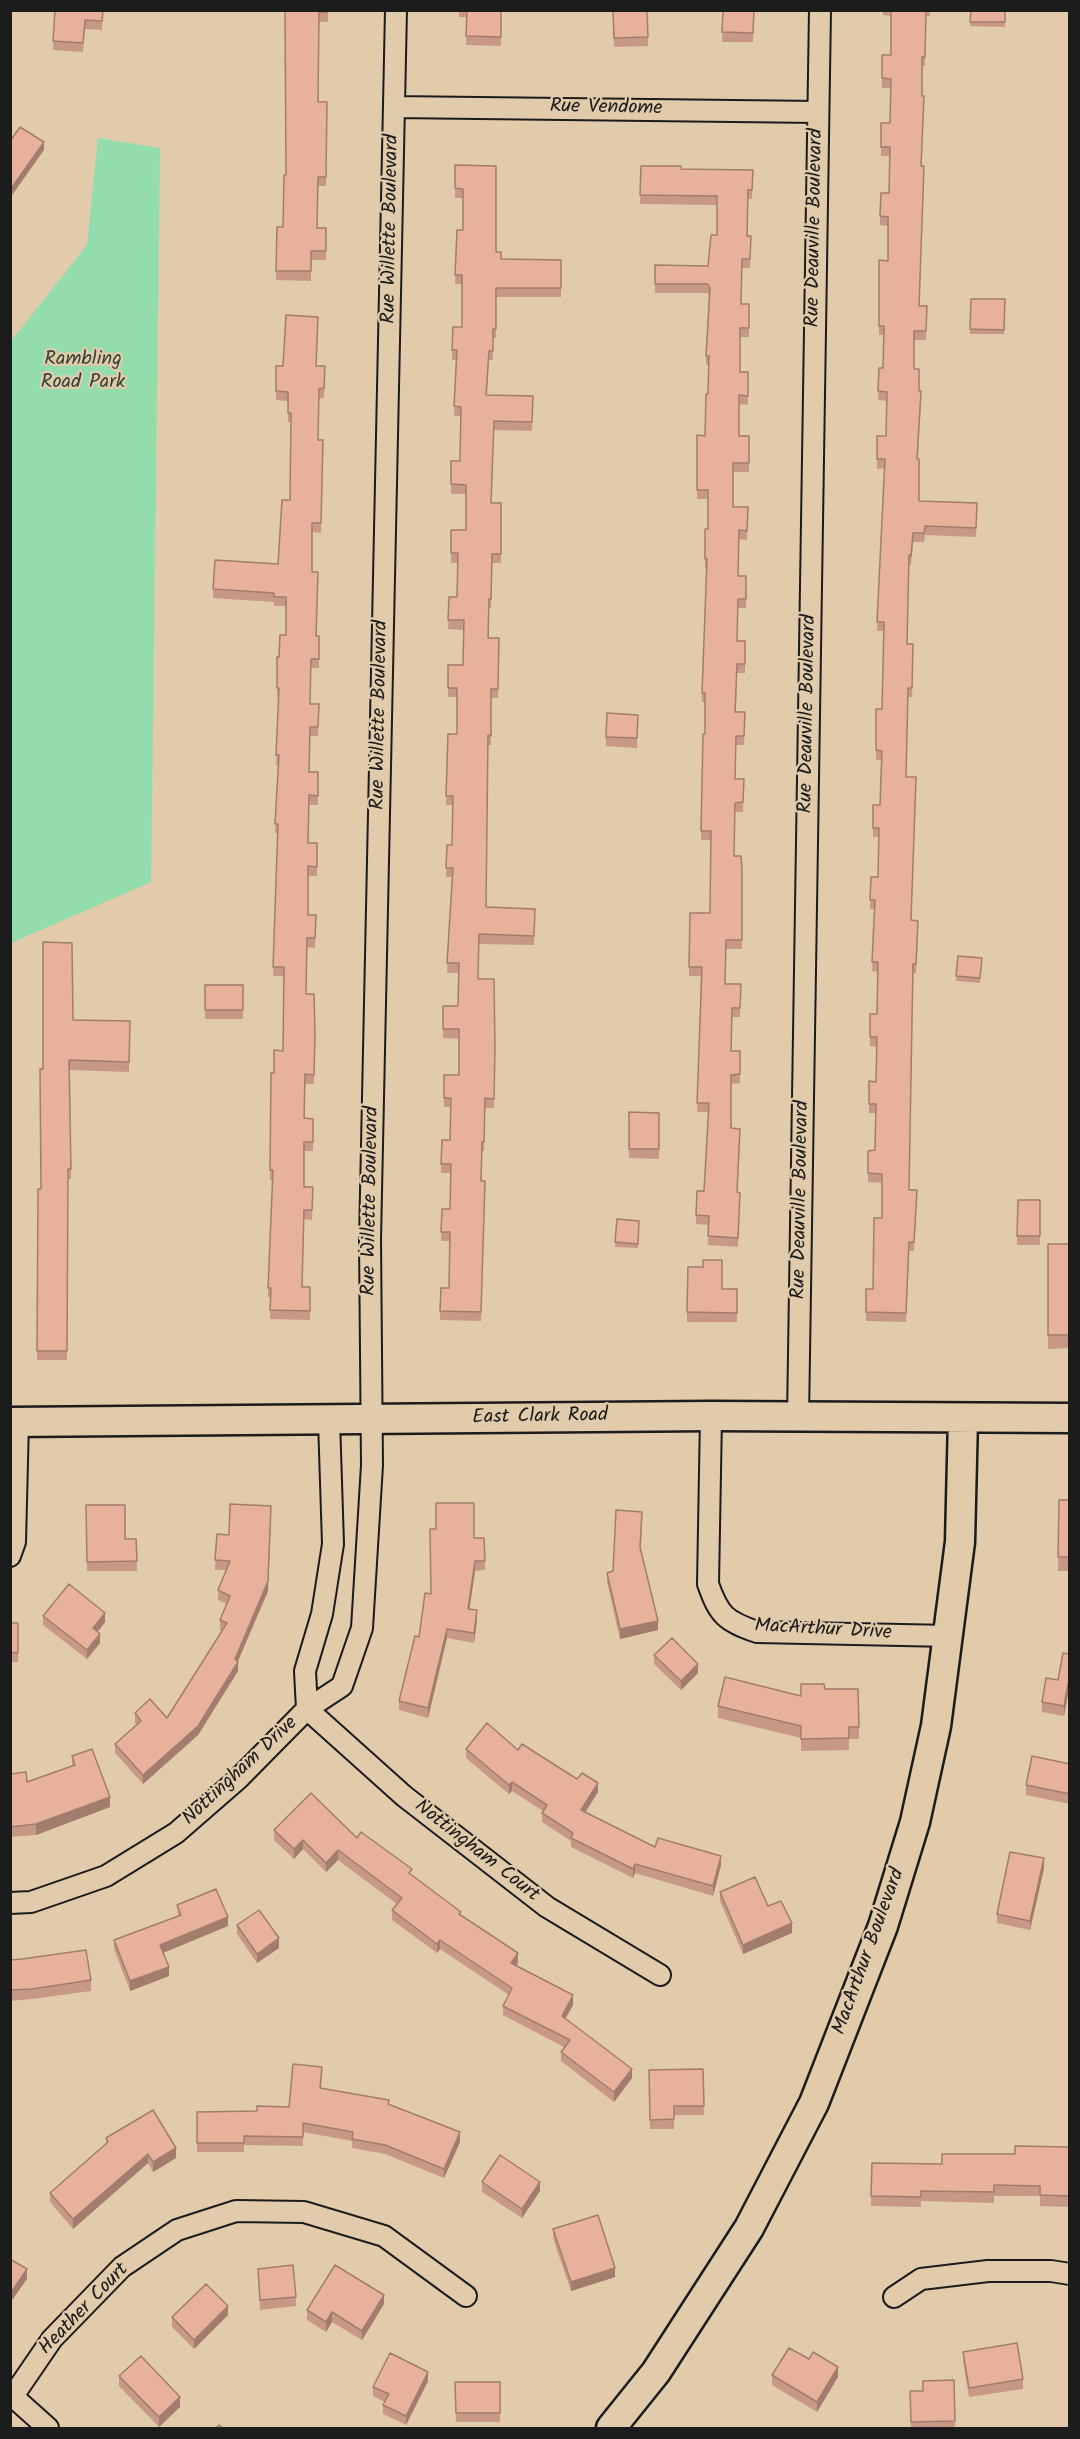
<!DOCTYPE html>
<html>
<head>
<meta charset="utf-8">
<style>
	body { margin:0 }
	#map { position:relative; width:1080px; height:2439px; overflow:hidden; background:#e1cbaa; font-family:Kalam,sans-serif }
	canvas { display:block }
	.frame { position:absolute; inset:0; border:12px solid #1c1c1c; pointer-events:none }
</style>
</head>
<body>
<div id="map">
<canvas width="1080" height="2439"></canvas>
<div class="frame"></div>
</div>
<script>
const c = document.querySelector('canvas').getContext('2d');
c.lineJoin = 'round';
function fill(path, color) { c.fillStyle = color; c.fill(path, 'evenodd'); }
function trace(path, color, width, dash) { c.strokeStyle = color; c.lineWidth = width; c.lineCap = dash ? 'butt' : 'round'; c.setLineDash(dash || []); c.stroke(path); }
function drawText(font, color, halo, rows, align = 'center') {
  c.font = font + ' Kalam,sans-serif'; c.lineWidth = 4.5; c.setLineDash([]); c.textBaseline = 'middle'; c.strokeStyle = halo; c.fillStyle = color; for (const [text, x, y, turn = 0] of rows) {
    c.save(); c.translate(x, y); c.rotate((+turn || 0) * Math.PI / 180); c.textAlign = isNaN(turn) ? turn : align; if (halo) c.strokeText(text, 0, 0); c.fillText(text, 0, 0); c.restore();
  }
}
fill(new Path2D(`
	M98 138 160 148 151 882 11 943V341L87 245Z`), '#93dcab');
const street = new Path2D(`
	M394 107 818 112
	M711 1416 708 1584C719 1615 725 1621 757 1632L950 1636
	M798 1417 820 10
	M10 1556 15 1542 18 1422
	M307 1709 404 1796 547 1907 660 1975
	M307 1709 305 1671 322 1614 333 1544 329 1420
	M10 1903 31 1902 106 1876 176 1833 238 1779 307 1709 342 1686 362 1628 372 1465 370 1239 396 10
	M894 2297 921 2279 988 2271H1051L1070 2274
	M10 2394 48 2428
	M13 2396 52 2339 122 2267 177 2230 236 2211 304 2212 384 2236 466 2296`);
const secondary = new Path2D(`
	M10 1422 711 1416 1070 1418
	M611 2428 656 2372 749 2228 814 2103 883 1926 915 1822 936 1726 960 1542 963 1418`);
trace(street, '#1c1c1c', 24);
trace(secondary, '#1c1c1c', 33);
trace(street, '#e1cbaa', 20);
trace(secondary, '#e1cbaa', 28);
fill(new Path2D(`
	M55 10H103L102 30 85 29 83 52 53 50Z
	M288 10H328V22H319L318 102 327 112 326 186H318L317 228H326V260H311V281L276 280 277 227H283L286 175Z
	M459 10H501V46L466 45 467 17H459Z
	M613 10 648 37V46L614 47Z
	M723 10H754L753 42H722Z
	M883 10H930V16H926L925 66H922V96L924 105 921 166 919 306H927L926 340H914V369L921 400 918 459 919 501 977 503 976 537 925 535 924 542H913L911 565H909L907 644 913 653 912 697H908L906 777 911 920 918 930 916 974 913 973 909 1190 917 1199 914 1251H909L906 1322 866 1321V1289H873L882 1218V1183L868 1182V1151L875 1150 876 1113H869V1081L876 1082 877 1047 870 1046V1014H877L878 972 872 971 875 909H870L871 877H878L879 837H873V805H880L881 760H876V709H882L884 631H877L885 468 877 469V436H886L887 401 878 400 879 368H883V335H879V260L888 261V226L880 225V216L889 193 890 156H881V123H890L891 88H882V55H891V16L883 15Z
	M971 10H1005V27L970 26Z
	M455 165 496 252 501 259 561 260V297H496V338H493V360H489L487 395 533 396 532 431 494 430 491 503H501V563H492L491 608H489V638L499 647 498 698H491V745H488L486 907 535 909 534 945 479 944 478 979H494V1108H485L484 1151H482V1181L485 1191 481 1321 440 1320 441 1288H449L450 1241H441L442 1209H450L451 1173H441L442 1140H450L451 1107H444V1075H459V1039L443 1038V1006H458L459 973H447L452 877H446L447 845H452L453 805H446L448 734H457V697H448V665H463L464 630 448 629 449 597H457L458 563H451V530H466V494H451V461H460L461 416H454L456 360H452L453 327H462V284H455L457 230H463V198H455Z
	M641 166 681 169 753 170 752 199H748L747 236H751L750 268H742L741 304H749V337H740V372H748V405L739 404V436H749V472H733V507H748L747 540 739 539 738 576H746V608H738L737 641H745V673H737L736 712H745L744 745H736L735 779H744L743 812H735L734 856 742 868V949H726L725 984H741L740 1017H732L731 1051H740V1083L731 1084V1128L740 1138 737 1192 740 1193 738 1247 708 1245 709 1225 696 1224V1215L704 1191 708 1112H697L701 976H689V967L710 913 711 840H701L703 734H705V702H702V693L707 568H705V529H708V499H697V435L705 436 708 394 709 365H706V356L709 296 708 293H655V265L708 266 717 235V205L640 204Z
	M971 299H1005L1004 334H970Z
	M318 326 316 366 325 376 324 398H319L318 440H323L321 533 312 532V572L316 636H319V668H311L310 704H319L318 736H310L309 772H318V805H309L308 843H317V876H308V915H316L315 948 307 947 306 994 315 1045 314 1084H305V1119L313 1128V1151H304V1187H313L312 1220 304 1219 302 1287H310V1320L270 1319V1297H268V1288L273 1180H270L271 1073H274L283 1051 284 976H273L278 833H275L278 765H276L279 697H277V657H279L286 635V606H274V602L213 598V589L278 564 290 500 291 422H288V401L276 400V366H283Z
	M638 715 637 748 606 746V737Z
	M958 956 982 962 980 983 956 981Z
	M205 985H243V1019H205Z
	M73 1020 130 1021 129 1072 70 1070 71 1179H68L67 1360H37L38 1189H41L43 1069Z
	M659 1113V1159L629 1158V1149Z
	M1040 1200V1245H1017V1236Z
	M617 1219 639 1221 638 1248 615 1247Z
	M1048 1244H1070V1348L1048 1349Z
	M722 1289H737V1322H687V1312Z
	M1059 1500H1070V1571H1058Z
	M86 1505 125 1539H136L137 1571H87Z
	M642 1521 641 1549 658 1630 620 1639 607 1582V1573L613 1571Z
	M217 1534 268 1591 238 1661V1671L198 1735 143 1784 115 1753V1744L137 1725 135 1723V1713L167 1718 222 1631 220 1630V1620L227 1604 218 1600V1590L226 1570H215Z
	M474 1538 485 1561V1570L475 1571 469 1609 477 1620 474 1643 447 1638 428 1718 399 1710V1701L419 1637 431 1594Z
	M43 1616 105 1622 98 1632 100 1643 87 1659 43 1625Z
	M10 1623H18V1662H10Z
	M1070 1654V1694H1068L1064 1716 1042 1712V1702L1058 1680Z
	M654 1655 698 1673 681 1690 654 1664Z
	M825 1689 859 1727V1739H849V1750L801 1751V1738L718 1718V1706L801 1696Z
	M466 1749 518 1750 598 1792 585 1812 655 1847 721 1865 713 1896 635 1873 633 1878 571 1847V1841L542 1822V1813L543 1811 512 1791 509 1794 466 1758Z
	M72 1756 110 1807 36 1835 10 1837V1774L27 1782 72 1766Z
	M1070 1764V1804L1026 1795V1785Z
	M274 1830 357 1838 412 1875 518 1963 516 1966 573 2005 565 2018 632 2078 614 2102 561 2061V2052L564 2047 503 2015V2006L509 1995 440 1949 437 1953 392 1920V1910L397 1904 338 1860 326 1872 303 1849 294 1859 274 1840Z
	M1044 1868 1030 1930 997 1923V1914Z
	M720 1892 768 1906 792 1933 743 1954 720 1901Z
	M177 1905 228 1926 163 1953 169 1976 130 1991 114 1949V1940L178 1916Z
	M237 1925 279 1948 257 1963 237 1934Z
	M10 1960 91 1980V1991L32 1999 10 2001Z
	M703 2069 704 2115H674V2129H650L649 2070Z
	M322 2076 321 2088 389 2104 460 2142 444 2178 385 2154 352 2148V2141L303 2132V2146L244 2145V2152H197V2112L257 2111 289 2107Z
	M106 2138 176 2158 153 2172 148 2163 73 2229 50 2202V2193L106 2144Z
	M1070 2147V2207L1040 2206V2196H994V2203L921 2201V2207L871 2206 872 2163 942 2164Z
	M482 2182 540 2191 522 2218 482 2192Z
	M553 2229 615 2277 571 2291 553 2238Z
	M258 2269 296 2297V2306L260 2310Z
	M384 2304 362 2340 332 2322 326 2332 307 2320V2310Z
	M228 2315 194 2349 172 2327V2317Z
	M963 2352 1023 2379V2389L969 2397 963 2361Z
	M809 2359 838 2377 817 2412 772 2385V2375Z
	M119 2376 180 2407 159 2427 119 2386Z
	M954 2380 955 2428H911L910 2391H923Z
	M428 2381 406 2425 383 2414V2405L385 2402 373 2396V2387Z
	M455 2382H500V2422H456Z`), '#c79886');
fill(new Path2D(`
	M44 142V150L10 198V190Z
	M271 1516 268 1591 237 1663 238 1662V1671L198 1735 143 1784V1775L235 1659Z
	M475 1561V1571L468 1619V1609Z
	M477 1610V1620L474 1643V1633Z
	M105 1613V1622L93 1637V1628Z
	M658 1621V1630L620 1639V1629Z
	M447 1629V1638L428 1718V1708Z
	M100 1634V1643L87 1659V1650Z
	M698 1664V1673L681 1690V1681Z
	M1068 1684V1694L1064 1716V1706Z
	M512 1782V1791L509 1794V1785Z
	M598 1783V1792L581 1819V1810Z
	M110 1797V1807L36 1835V1824Z
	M303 1840V1849L294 1859V1849Z
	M338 1850V1860L326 1872V1863Z
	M721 1856V1865L713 1896V1886Z
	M1044 1858V1868L1030 1930V1921Z
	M635 1864V1873L633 1878V1869Z
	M228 1917V1926L160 1954V1945Z
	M792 1923V1933L743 1954V1945Z
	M279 1938V1948L257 1963V1954Z
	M440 1940V1949L437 1953V1944Z
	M518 1953V1963L511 1973V1963Z
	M169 1967V1976L130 1991V1981Z
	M573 1995V2005L562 2025V2016Z
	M632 2069V2078L614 2102V2092Z
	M460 2132V2142L444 2178V2169Z
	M176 2148V2158L153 2172V2162Z
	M148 2154V2163L73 2229V2219Z
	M540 2182V2191L522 2218V2209Z
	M615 2268V2277L571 2291V2282Z
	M27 2269V2279L10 2303V2294Z
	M384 2295V2304L362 2340V2331Z
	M228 2306V2315L194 2349V2340Z
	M332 2312V2322L326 2332V2322Z
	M838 2367V2377L817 2412V2402Z
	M428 2372V2381L406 2425V2416Z
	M180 2397V2407L159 2427V2417Z`), '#a27c6d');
const building = new Path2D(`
	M55 10H103L102 21 85 20 83 43 53 41Z
	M328 10V12H319L318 102H327L326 177H318L317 228H326V251H311V271H276L277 227H283L284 175H286L285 11Z
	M467 10H501V37L466 36Z
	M613 10H647L648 37 614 38Z
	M723 10H754L753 33 722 32Z
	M891 10H926L925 57H922V96H924L921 166H924L919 306H927L926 331H914V369H919V391H921L917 459H919V501L977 503 976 528 925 526 924 533H913L911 556 909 555 907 644H913L912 688H908L906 777H916L911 920 918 921 916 964H913L909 1190H917L914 1242H909L906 1313 866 1312V1289H873L874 1218H882V1174L868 1173V1151L875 1150 876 1104H869V1081L876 1082 877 1037H870V1014H877L878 962H872L875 900H870L871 877H878L879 828H873V805H880L882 751 876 750V709H882L884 622H877L885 459H877V436H886L887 392 878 391 879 368H883L884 326H879V260L888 261V217L880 216 881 193H889L890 147H881V123H890L891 79 882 78V55H891Z
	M971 10H1005V22H970Z
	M20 127 44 142 10 190V141Z
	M455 165 496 166V252H501V259L561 260V288H496V329H493V351H489L486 395 533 396 532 422 494 421 491 503H501V554H492L491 599H489L488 638H499L498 689H491V736L488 735 486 907 535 909 534 936 479 934 478 979H494L495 1048 494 1099 485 1098 484 1142H482L481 1181H485L481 1312 440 1311 441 1288H449L450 1232H441L442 1209H450L451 1164H441L442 1140H450L451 1098H444V1075H459V1029H443V1006H458L459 963H447L453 868H446L447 845H452L453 796H446L448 734H457V688H448V665H463L464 620H448L449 597H457L458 553H451V530H466V485L451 484V461H460L461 407 454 406 457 350H452L453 327H462V275H455L457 230H463V189L455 188Z
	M641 166H681V169L753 170 752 190H748L747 236H751L750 259H742L741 304H749V328H740V372H748V396L739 395V436H749V463H733V507H748L747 531 739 530 738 576H746V599H738L737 641H745V664H737L735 712H745L744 736H736L735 779H744L743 802 735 803 734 856H741L742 868V940H726L725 984H741L740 1008H732L731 1051H740V1074L731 1075V1128L740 1129 737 1192 740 1193 738 1238 708 1236 709 1216 696 1215 697 1191H704L709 1103H697L702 967H689L690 913H710L711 831H701L703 734H705V693H702L707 559H705V529H708V490H697V435L705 436 706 394H708L709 356H706L710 288 708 284H655V265L708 266 711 235H717V196L640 195Z
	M971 299H1005L1004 330 970 329Z
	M286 315 318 317 316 366H325L324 388 319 389 318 440H323L321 523H312V572H318L316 636H319V659H311L310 704H319L318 727H310L309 772H318V796L309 795 308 843H317V867L308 866V915H316L315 938H307L306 994H314L315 1035 314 1075 305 1074 304 1118 313 1119V1142H304V1187H313L312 1210H304L302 1287H310V1311L270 1310 271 1288H268L273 1170H270L271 1073H274V1050L283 1051 284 967H273L278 824H275L279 755H276L279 688H277V657H279L280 635H286V597H274V593L213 589 215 560 278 564 282 500H290L291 413H288V392L276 391V366H283Z
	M607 713 638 715 637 738 606 737Z
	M43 942 72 943 73 1020 130 1021 129 1062 69 1060 71 1169H68L67 1351H37L38 1189H41L40 1069H43Z
	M958 956 982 958 980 978 956 976Z
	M205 985H243V1010H205Z
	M629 1112 659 1113V1149H629Z
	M1018 1200H1040V1236H1017Z
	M617 1219 639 1221 638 1244 615 1242Z
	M1048 1244H1070V1335H1048Z
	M703 1260H722V1289H737V1313L687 1312 688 1267H703Z
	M1059 1500H1070V1557H1058Z
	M436 1503H474V1538H484L485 1561H475L468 1609 477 1610 474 1633 447 1629 428 1708 399 1701 415 1636 419 1637 425 1593 431 1594 430 1529H436Z
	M230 1504 271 1506 268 1581 235 1659 238 1662 198 1726 143 1775 115 1744 141 1721 135 1713 150 1699 167 1718 227 1623 220 1620 230 1596 218 1590 230 1561 215 1560 217 1534 229 1535Z
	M86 1505H125V1539H136L137 1561 87 1562Z
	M616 1510 642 1512 640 1547 658 1621 620 1629 607 1573 613 1571Z
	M69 1584 105 1613 93 1628 100 1634 87 1650 43 1616Z
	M10 1623H18V1653L10 1652Z
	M672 1638 698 1664 681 1681 654 1655Z
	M1063 1653 1070 1654V1685L1068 1684 1064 1706 1042 1702 1046 1678 1058 1680Z
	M725 1677 801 1696V1684H824L825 1689H858L859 1727H849V1738L801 1739V1726L718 1706Z
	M487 1723 518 1750 522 1744 577 1779 582 1773 598 1783 581 1810 655 1847 658 1838 721 1856 713 1886 635 1864 633 1869 571 1838 573 1833 542 1813 547 1805 512 1782 509 1785 466 1749Z
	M92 1749 110 1797 36 1824 10 1827V1774L26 1772 27 1782 75 1765 72 1756Z
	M1032 1756 1070 1764V1794L1026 1785Z
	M311 1793 357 1838 361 1832 412 1869 409 1873 461 1912 459 1914 518 1953 511 1963 573 1995 562 2016 632 2069 614 2092 561 2052 570 2040 503 2006 512 1988 440 1940 437 1944 392 1910 402 1898 338 1850 326 1863 303 1840 294 1849 274 1830Z
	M1010 1852 1044 1858 1030 1921 997 1914Z
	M755 1877 768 1906 781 1901 792 1923 743 1945 720 1892Z
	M216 1889 228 1917 160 1945 169 1967 130 1981 114 1940 181 1915 177 1905Z
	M259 1910 279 1938 257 1954 237 1925Z
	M86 1950 91 1980 32 1989 10 1990V1960L22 1959Z
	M293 2064 322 2067 320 2088 389 2100 388 2104 460 2132 444 2169 385 2145 352 2139 353 2132 303 2123V2137L244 2136V2143H197V2112L257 2111V2106L289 2107Z
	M703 2069 704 2106H674V2119L650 2120 649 2070Z
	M153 2110 176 2148 153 2162 148 2154 73 2219 50 2193 108 2142 106 2138Z
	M1015 2146 1070 2147V2196L1040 2195V2186L994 2185V2192L921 2191V2197L871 2196 872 2163 942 2164V2154H1015Z
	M500 2155 540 2182 522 2209 482 2182Z
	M598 2215 615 2268 571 2282 553 2229Z
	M10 2259 27 2269 10 2294Z
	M293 2265 296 2297 260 2300 258 2269Z
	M335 2265 384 2295 362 2331 332 2312 326 2322 307 2310Z
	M206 2284 228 2306 194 2340 172 2317Z
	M1017 2343 1023 2379 969 2388 963 2352Z
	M789 2348 809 2359 813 2352 838 2367 817 2402 772 2375Z
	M390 2353 428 2372 406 2416 383 2405 389 2394 373 2387Z
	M141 2356 180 2397 159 2417 119 2376Z
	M954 2380 955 2421 911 2422 910 2391H923V2381Z
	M455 2382H500V2413H456Z
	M219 2425 223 2428H216Z`);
fill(building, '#e7b19c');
trace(building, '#a27c6d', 1.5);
drawText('20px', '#1c1c1c', '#e1cbaa', [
	["Rue Vendome",606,109,1],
	["Rue Deauville Boulevard",816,228,-89],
	["Rue Willette Boulevard",392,229,-89],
	["Rue Deauville Boulevard",809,714,-89],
	["Rue Willette Boulevard",381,715,-89],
	["Rue Deauville Boulevard",802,1200,-89],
	["Rue Willette Boulevard",372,1201,-89],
	["East Clark Road",540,1418,-1],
	["MacArthur Drive",823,1631,3],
	["Nottingham Drive",241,1772,-43],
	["Nottingham Court",476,1852,38],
	["MacArthur Boulevard",870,1952,-70],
	["Heather Court",85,2310,-46]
]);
drawText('20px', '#344239', '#e1cbaa', [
	["Rambling",83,361],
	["Road Park",83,384]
]);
</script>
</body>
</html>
